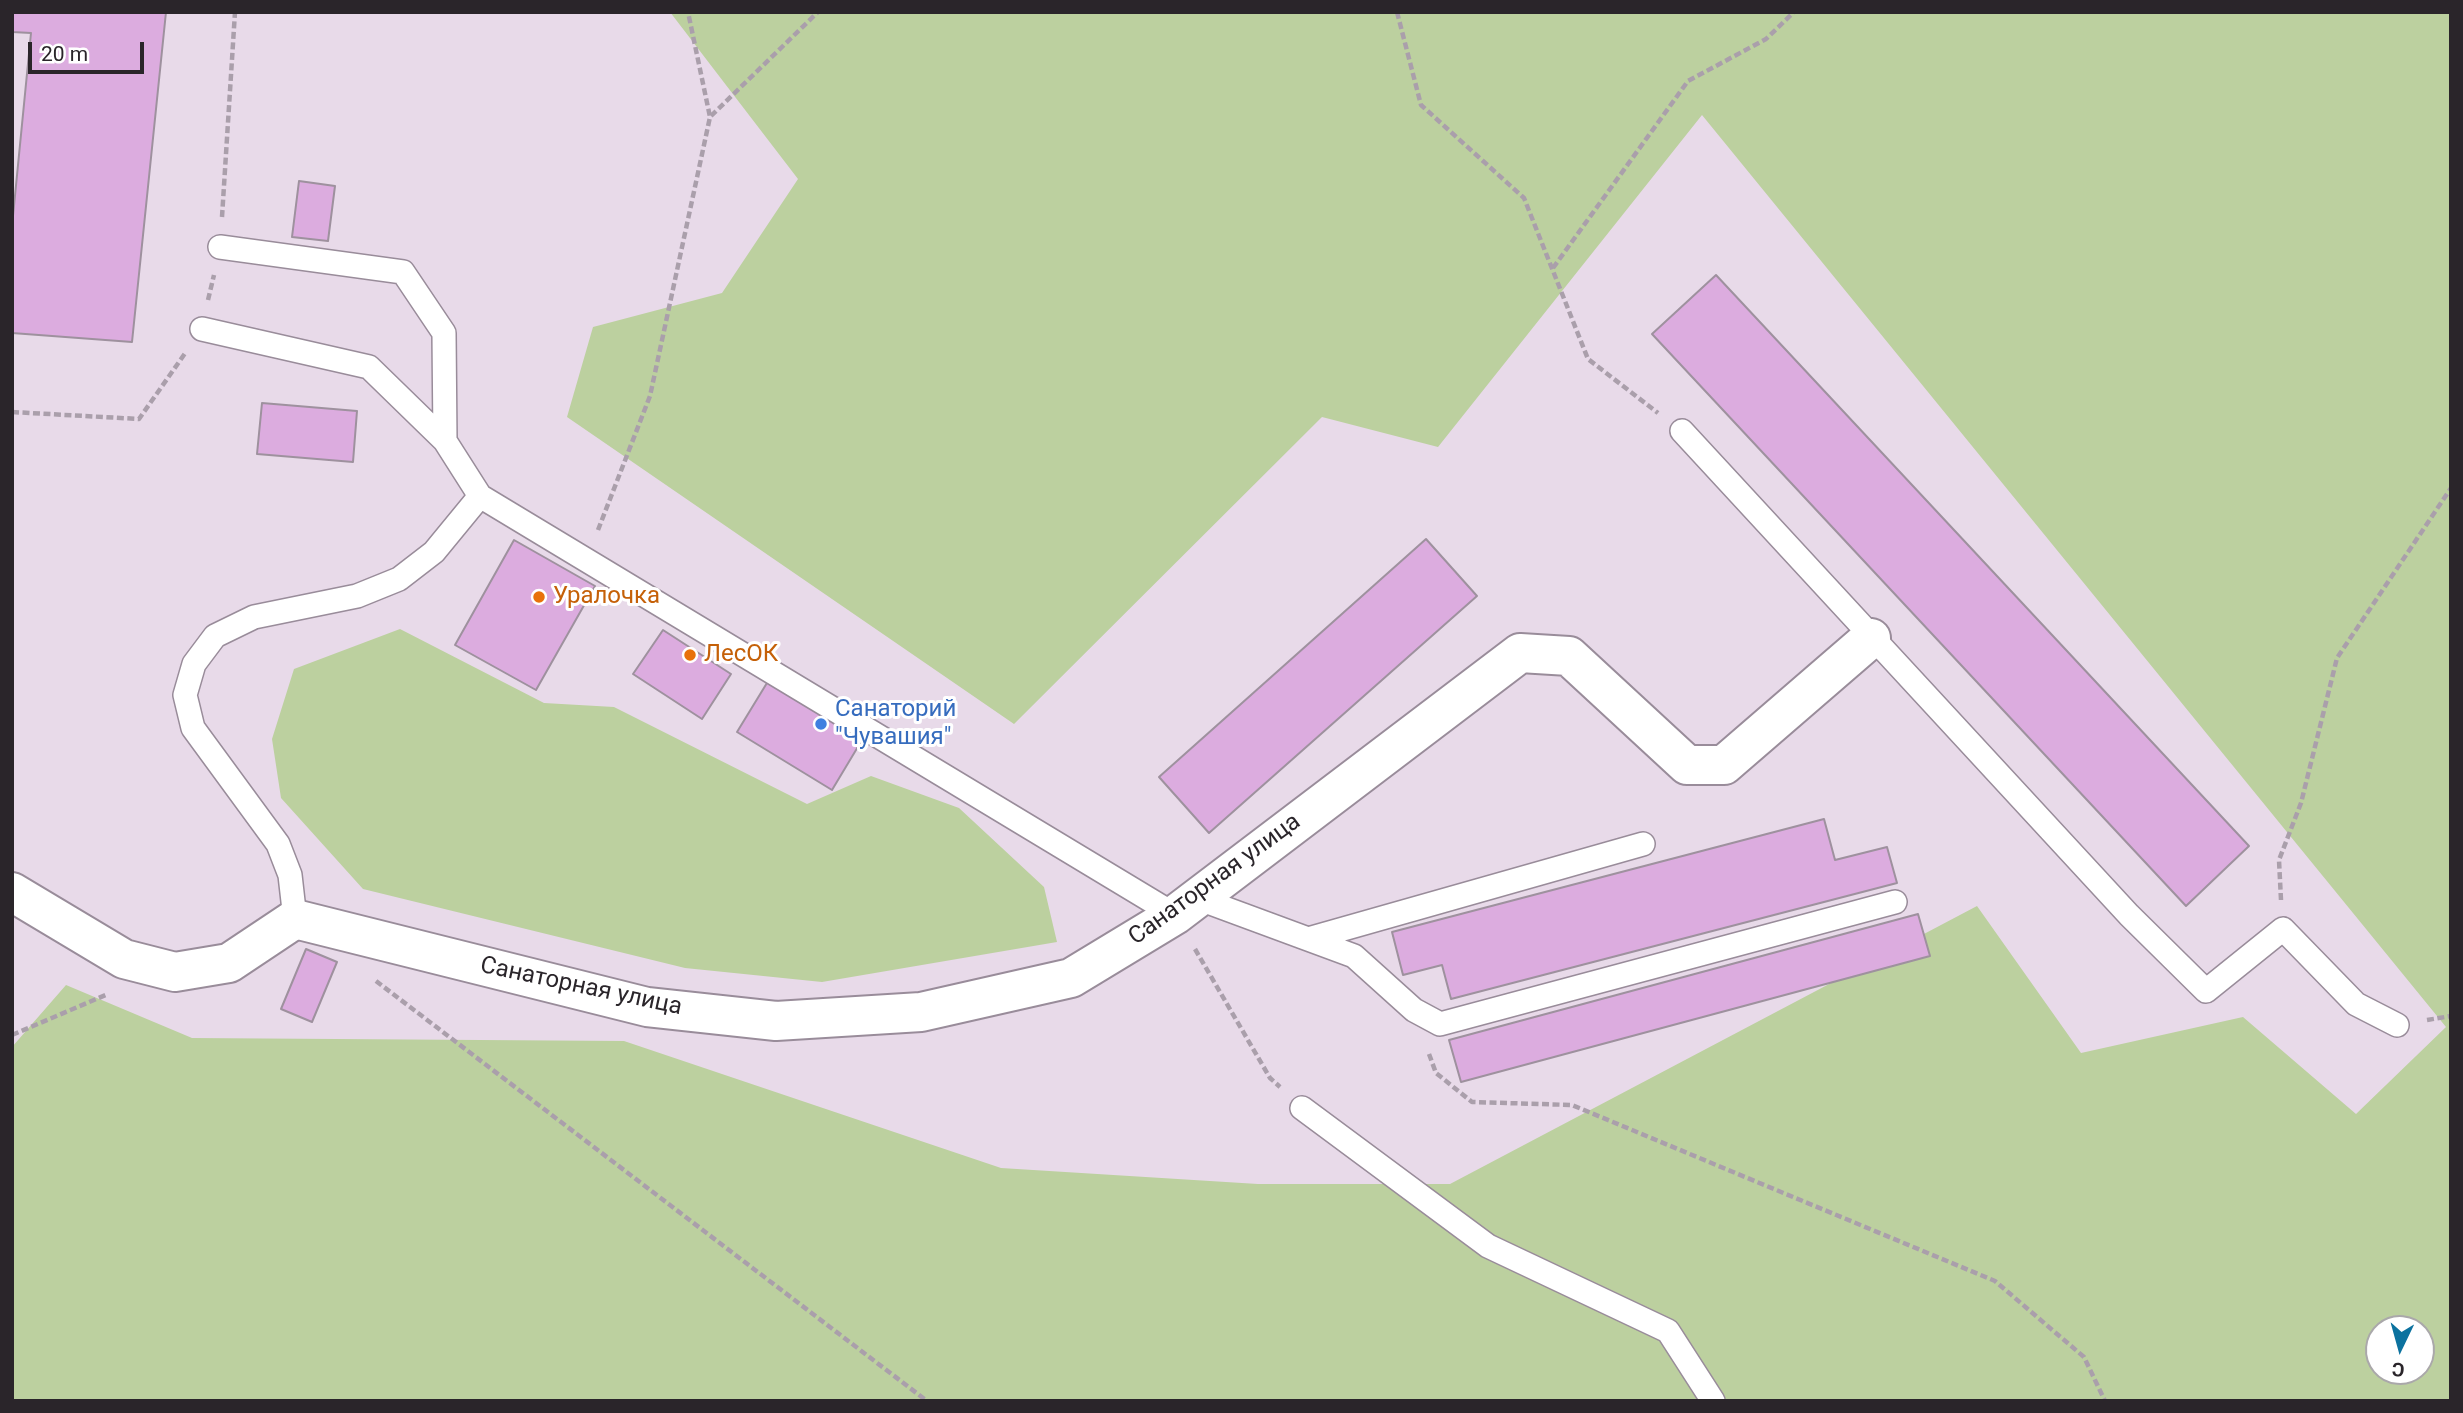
<!DOCTYPE html>
<html>
<head>
<meta charset="utf-8">
<style>
	body { margin:0 }
	#map { position:relative; width:2463px; height:1413px; overflow:hidden; background:#e8dae9; font-family:Roboto,sans-serif }
	canvas { display:block }
	.frame { position:absolute; inset:0; border:14px solid #2a252a; pointer-events:none }
	.north { position:absolute; left:2365px; top:1315px; width:70px; height:70px; box-sizing:border-box; background:#fff; border:2px solid #aaa8aa; border-radius:50%; rotate:185deg; font-size:19px; font-weight:700; line-height:28px; text-align:center; color:#2a252a }
	.north::after { content:''; display:block; margin:auto; width:24px; height:32px; background:#0c729f; clip-path:polygon(50% 0,100% 100%,50% 72%,0 100%) }
	.scale { position:absolute; left:28px; top:42px; width:116px; height:32px; box-sizing:border-box; border:4px solid #2a252a; border-top:0; padding-left:9px; font-size:21px; line-height:24px; white-space:nowrap; color:#2a252a; -webkit-text-stroke:5px #fff; paint-order:stroke }
</style>
</head>
<body>
<div id="map">
<canvas width="2463" height="1413"></canvas>
<div class="frame"></div>
<div class="north">С</div>
<div class="scale">20 m</div>
</div>
<script>
const c = document.querySelector('canvas').getContext('2d');
c.lineJoin = 'round';
function fill(path, color) { c.fillStyle = color; c.fill(path, 'evenodd'); }
function trace(path, color, width, dash) { c.strokeStyle = color; c.lineWidth = width; c.lineCap = dash ? 'butt' : 'round'; c.setLineDash(dash || []); c.stroke(path); }
function drawText(font, color, halo, rows, align = 'center') {
  c.font = font + ' Roboto,sans-serif'; c.lineWidth = 6; c.setLineDash([]); c.textBaseline = 'middle'; c.strokeStyle = halo; c.fillStyle = color; for (const [text, x, y, turn = 0] of rows) {
    c.save(); c.translate(x, y); c.rotate((+turn || 0) * Math.PI / 180); c.textAlign = isNaN(turn) ? turn : align; if (halo) c.strokeText(text, 0, 0); c.fillText(text, 0, 0); c.restore();
  }
}
fill(new Path2D(`
	M670 12H2451V1401H12V1047L66 985 192 1038 624 1041 1001 1168 1258 1184H1450L1977 906 2081 1053 2243 1017 2356 1114 2446 1027 1702 115 1438 447 1322 417 1014 724 567 417 593 327 722 293 798 179ZM2379 1329H2421V1371H2379Z
	M400 629 544 703 614 707 807 804 871 776 959 808 1044 887 1057 942 822 982 685 968 363 889 281 798 272 739 294 669Z`), '#bcd09f');
const building = new Path2D(`
	M12 12H166L132 342 12 333V226L31 33 12 32Z
	M299 181 335 186 328 241 292 237Z
	M1716 275 2249 846 2186 906 1652 334Z
	M262 403 357 411 353 462 257 454Z
	M1426 539 1477 596 1209 833 1159 777Z
	M514 540 595 586 536 690 455 645Z
	M663 630 731 674 702 719 633 674Z
	M770 678 865 735 832 790 737 732Z
	M1824 819 1835 860 1887 847 1897 883 1451 999 1442 965 1403 975 1392 932Z
	M1918 914 1930 956 1461 1082 1449 1040Z
	M306 949 337 962 312 1022 281 1009Z`);
fill(building, '#dcacdf');
trace(building, '#9e919e', 2);
const service = new Path2D(`
	M220 247 403 272 444 333 445 441
	M202 329 369 367 445 441 480 496 1175 915
	M1682 431 2129 915 2206 991 2283 929 2356 1004 2397 1025
	M1197 898 1354 956 1414 1010 1440 1024 1895 902
	M295 919 290 875 278 844 193 728 185 695 194 664 215 636 254 617 357 596 399 579 434 552 480 496
	M1308 939 1643 844
	M1302 1108 1488 1246 1668 1331 1713 1401`);
const minor = new Path2D(`
	M12 892 124 959 175 972 229 963 295 919 647 1007 776 1021 921 1012 1071 978 1175 915 1520 653 1569 656 1687 765H1724L1871 638`);
trace(service, '#998c9a', 26);
trace(minor, '#998c9a', 42);
trace(new Path2D(`
	M1397 12 1421 105 1524 198 1588 359 1658 413
	M711 116 818 12
	M222 217 235 12
	M1553 268 1688 81 1766 39 1794 12
	M208 300 214 275
	M12 412 139 419 186 352
	M598 530 650 396 710 117 688 12
	M2281 900 2279 860 2301 803 2337 658 2451 488
	M1195 949 1270 1078 1280 1087
	M376 981 927 1401
	M2427 1020 2451 1016
	M12 1035 108 994
	M1429 1054 1436 1073 1472 1102 1572 1105 1995 1281 2084 1357 2105 1401`), '#aa9fab', 4.5, [7, 3.5]);
trace(service, '#fff', 23);
trace(minor, '#fff', 38);
for (const [x, y, r, color] of [
	[539,597,7,"#e8710a"],
	[690,655,7,"#e8710a"],
	[821,724,7,"#3f7fe0"]
]) { const dot = new Path2D(); dot.arc(x, y, r, 0, 2 * Math.PI); c.fillStyle = color; c.fill(dot); trace(dot, '#fff', 2.5); }
drawText('24px', '#c56008', '#fff', [
	["Уралочка",553,597],
	["ЛесОК",704,655]
], 'left');
drawText('24px', '#366cbe', '#fff', [
	["Санаторий",835,710],
	["\"Чувашия\"",835,738]
], 'left');
drawText('24px', '#2a252a', '#fff', [
	["Санаторная улица",1215,880,-36],
	["Санаторная улица",581,987,12]
]);
</script>
</body>
</html>
